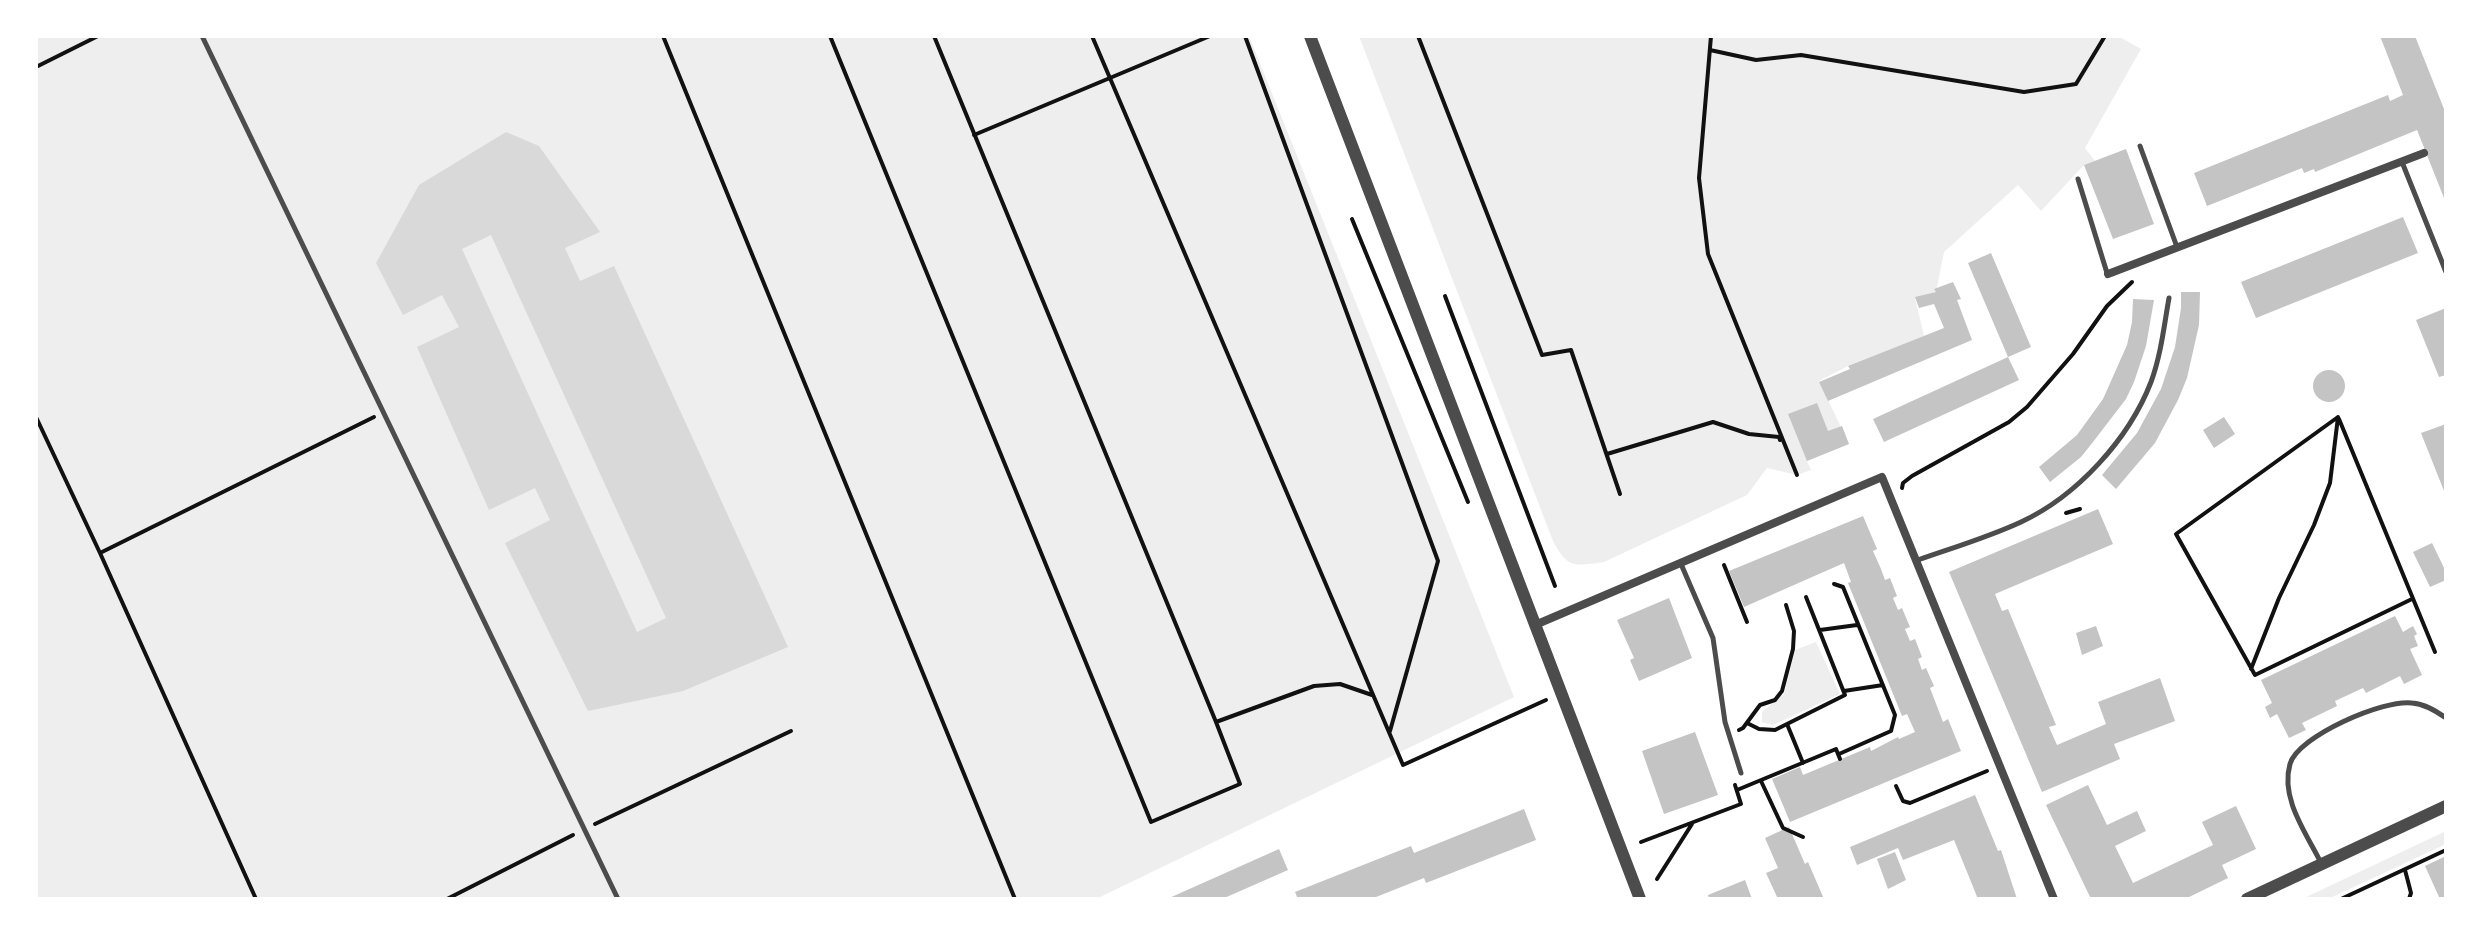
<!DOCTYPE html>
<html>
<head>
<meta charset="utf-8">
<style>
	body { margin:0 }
	#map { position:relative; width:2482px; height:935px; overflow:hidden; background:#fff; font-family:Cabin,sans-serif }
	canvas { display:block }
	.frame { position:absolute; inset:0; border:38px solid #fff; pointer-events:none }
</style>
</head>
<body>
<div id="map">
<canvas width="2482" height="935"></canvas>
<div class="frame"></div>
</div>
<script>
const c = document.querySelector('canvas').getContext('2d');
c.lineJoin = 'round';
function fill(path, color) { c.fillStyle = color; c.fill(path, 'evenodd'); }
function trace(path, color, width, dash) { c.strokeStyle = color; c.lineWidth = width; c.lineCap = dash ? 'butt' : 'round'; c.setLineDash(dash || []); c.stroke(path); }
fill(new Path2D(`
	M36 36H1249L1514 697 1096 899H36Z
	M1359 36H2118L2141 49 2085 148 2095 161 2084 165 2041 211 2018 185 1944 252 1936 292 1915 298 1924 336 1848 366 1819 381 1849 444 1807 461 1811 470 1797 475 1767 468 1747 495 1604 562C1574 566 1568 569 1553 541Z
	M1816 642 1840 694 1773 725 1762 722V712L1784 694 1795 650Z
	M2446 831V844L2328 899H2302Z`), '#eee');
fill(new Path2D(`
	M506 132 539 146 600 232 565 248 580 281 614 266 788 647 683 691 588 711 505 543 550 520 535 488 489 510 417 347 459 327 442 295 403 315 376 263 419 185ZM491 235 666 618 637 632 462 249Z`), '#d9d9d9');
fill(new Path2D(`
	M2380 36H2415L2446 114V203L2417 130 2315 172 2314 169 2304 173 2302 168 2207 206 2194 173 2388 95 2390 101 2403 95Z
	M2126 149 2154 224 2113 239 2084 165Z
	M2403 217 2418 253 2256 318 2241 282Z
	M1991 253 2031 347 2008 357 1968 263Z
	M1953 282 1961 299 1957 300 1972 340 1828 401 1819 382 1850 369 1848 366 1944 328 1934 304 1919 308 1915 297 1936 292 1934 289Z
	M2181 292H2200L2199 325 2187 378 2178 400 2155 443 2116 489 2102 475 2137 433 2161 389 2175 347 2181 308Z
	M2133 299 2154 300 2146 346 2134 382 2126 399 2093 442 2081 457 2050 482 2039 467 2077 435 2103 399 2127 345 2132 322Z
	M2446 308V375L2439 377 2416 320Z
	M2008 357 2019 380 1884 442 1873 419Z
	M2313 386a16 16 0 1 1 32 0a16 16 0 1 1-32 0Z
	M1817 403 1828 431 1842 426 1849 444 1807 461 1788 414Z
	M2224 417 2235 434 2214 448 2203 430Z
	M2446 424V496L2421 433Z
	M2098 509 2113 544 1995 594 2002 611 2008 609 2056 725 2049 727 2057 745 2106 724 2098 702 2160 678 2175 721 2114 744 2120 759 2042 792 1949 572Z
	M1863 516 1877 549 1873 551 1881 569 1885 580 1890 578 1897 596 1893 598 1898 610 1902 608 1910 627 1905 629 1910 641 1915 639 1922 657 1918 659 1922 670 1926 668 1934 686 1930 688 1943 722 1948 719 1961 751 1790 822 1772 779 1800 767 1803 775 1870 747 1871 751 1898 737 1899 739 1915 732 1907 714 1902 716 1848 583 1851 582 1844 563 1744 607 1729 571Z
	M2432 543 2446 572V580L2430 587 2413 552Z
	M1669 598 1692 658 1639 681 1630 660 1634 658 1617 620Z
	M2395 616 2403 632 2413 626 2417 634 2414 636 2418 646 2410 649 2422 675 2404 684 2400 676 2366 693 2363 688 2335 701 2337 706 2302 723 2306 730 2289 738 2277 714 2270 718 2265 707 2272 703 2261 680Z
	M2096 626 2103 646 2082 655 2076 633Z
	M1695 732 1718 795 1664 814 1642 751Z
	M2088 785 2107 825 2137 811 2146 831 2115 846 2133 883 2213 845 2202 822 2236 806 2256 849 2222 865 2228 878 2185 899H2091L2046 805Z
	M1975 795 1998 851 2001 850 2017 899H1978L1954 840 1903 860 1898 848 1857 865 1850 847Z
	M1524 809 1536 840 1426 883 1424 878 1371 899H1298L1295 892 1411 846 1414 853Z
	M1789 827 1805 864 1808 862 1824 899H1778L1766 873 1778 868 1765 838Z
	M1279 849 1288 870 1222 899H1167Z
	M1895 852 1906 880 1888 889 1877 859Z
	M2446 856V899H2440L2425 866Z
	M1745 880 1752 899H1709L1708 895Z`), '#c4c4c4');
trace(new Path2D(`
	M663 36 1015 899
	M830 36 1151 822 1240 784 1216 722
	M934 36 1216 722 1314 686 1340 684 1372 695
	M1092 36 1403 765 1546 700
	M1245 36 1438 561 1390 731
	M1418 36 1542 355 1571 350 1620 494
	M1711 36 1699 178 1708 254 1797 475
	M1710 50 1756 60 1801 55 2024 92 2076 84 2105 36
	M36 67 98 36
	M974 135 1210 36
	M1352 219 1468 502
	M1445 296 1555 586
	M36 417 100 553 374 417
	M2338 417 2176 534 2255 675 2412 599
	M2339 419 2435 652
	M1607 454 1713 422 1749 434 1779 437 1780 440
	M1902 488 1903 483 1912 476 2009 422 2027 407 2073 354 2107 306 2132 282
	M2066 513 2080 509
	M100 553 256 899
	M1724 565 1747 622
	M1834 584 1843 587 1895 715 1891 731 1839 754
	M1820 630 1857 625
	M2251 669 2279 598 2314 525 2330 483 2338 417
	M1844 691 1883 685
	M1747 723 1759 729 1775 730 1845 695 1806 597
	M1787 724 1803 763
	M1739 730 1743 728 1760 705 1775 700 1782 691 1793 649 1794 631 1786 605
	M1761 781 1783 828 1803 837
	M1896 786 1903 801 1910 803 1987 771
	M1737 790 1836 749 1840 759
	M595 824 791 731
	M1641 842 1741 804 1735 785
	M2405 870 2411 893 2409 899
	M1657 879 1692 824
	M447 899 573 835
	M2341 899 2446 850`), '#111', 4);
trace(new Path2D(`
	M202 36 618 899
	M2140 146 2177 247
	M2402 162 2446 272
	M2078 179 2107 273
	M1918 560C1952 548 1989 537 2021 522 2077 496 2129 439 2151 382 2161 355 2164 326 2169 298
	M1681 564 1713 638 1725 722 1741 773
	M2321 863C2307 834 2280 799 2290 764 2298 736 2384 699 2412 703 2425 704 2436 711 2446 718`), '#4c4c4c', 5);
trace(new Path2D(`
	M2108 274 2424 153
	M1535 625 1882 477 2054 899`), '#4c4c4c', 8);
trace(new Path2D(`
	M1310 36 1640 899
	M2247 899 2446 806`), '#4c4c4c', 12);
</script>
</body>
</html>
